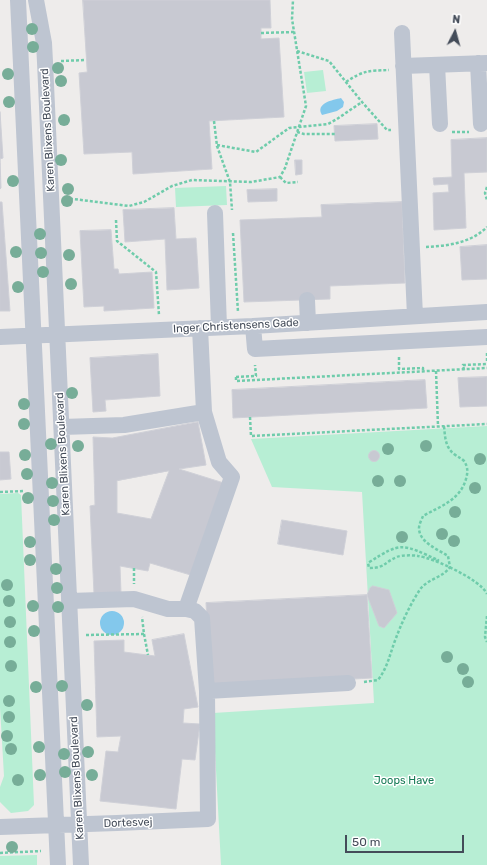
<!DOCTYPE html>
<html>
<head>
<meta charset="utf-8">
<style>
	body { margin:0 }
	#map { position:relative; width:487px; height:865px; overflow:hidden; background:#eeeceb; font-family:Rubik,sans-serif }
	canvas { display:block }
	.north { position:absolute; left:435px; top:12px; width:40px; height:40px; -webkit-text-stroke:3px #fff; paint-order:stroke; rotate:6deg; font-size:11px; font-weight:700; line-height:16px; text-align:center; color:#444c59 }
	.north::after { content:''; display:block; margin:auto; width:14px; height:18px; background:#444c59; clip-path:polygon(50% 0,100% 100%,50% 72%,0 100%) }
	.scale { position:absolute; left:345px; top:835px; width:119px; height:18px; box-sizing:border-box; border:2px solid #444c59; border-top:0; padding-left:5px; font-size:12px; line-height:14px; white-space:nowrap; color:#444c59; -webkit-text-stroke:3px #fff; paint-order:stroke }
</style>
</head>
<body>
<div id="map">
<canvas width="487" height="865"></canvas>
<div class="north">N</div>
<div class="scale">50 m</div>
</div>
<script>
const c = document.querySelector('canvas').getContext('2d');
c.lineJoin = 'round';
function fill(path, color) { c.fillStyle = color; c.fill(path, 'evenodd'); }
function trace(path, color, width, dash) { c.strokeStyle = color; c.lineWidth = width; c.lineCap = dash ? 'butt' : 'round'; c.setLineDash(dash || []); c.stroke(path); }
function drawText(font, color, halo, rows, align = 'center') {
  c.font = font + ' Rubik,sans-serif'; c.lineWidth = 3; c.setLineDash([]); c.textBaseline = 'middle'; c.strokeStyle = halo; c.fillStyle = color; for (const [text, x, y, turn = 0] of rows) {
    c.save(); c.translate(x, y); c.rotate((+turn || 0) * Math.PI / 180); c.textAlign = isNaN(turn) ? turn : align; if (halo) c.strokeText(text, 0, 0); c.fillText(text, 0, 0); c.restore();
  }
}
fill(new Path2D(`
	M323 70 326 91 307 93 304 72Z
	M226 186 227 205 176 207 175 188Z
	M487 426V865H221L213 713 374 703 362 492 272 487 251 439Z
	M18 493 21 495 34 805 28 811 11 813 0 802V787L4 776 0 707V494Z
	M37 855V865H0V856Z`), '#b7eed4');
fill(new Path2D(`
	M341 98 344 102 343 107 337 111 322 115C315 103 333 100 341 98Z
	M100 623a12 12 0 1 1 24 0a12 12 0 1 1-24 0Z`), '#83c8ec');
const building = new Path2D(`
	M83 0H270L271 28H261V39L279 38 284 117 209 121 212 169 133 174 132 152 84 154 79 73 87 72Z
	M0 112 3 158 0 159 1 188 0 189Z
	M377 124 378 139 335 141 334 126Z
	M487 138V172L464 173 466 228 434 230 433 193 449 192 448 184 434 185 433 178 452 177 451 140Z
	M295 160H302V174L296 175Z
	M277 189V201L248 202 247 190Z
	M0 202H2L10 311H0Z
	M402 202 405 283 330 286V299L244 302 240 220 322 217 321 205Z
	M174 208 176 239 196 238 199 288 167 290 165 239 125 242 123 210Z
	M111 230 114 269H118L119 274 152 272 154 308 104 311V306L84 307 80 231Z
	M487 245V279L462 280 460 247Z
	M158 354 160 396 105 400 106 411 93 412 90 358Z
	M487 377V406L460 407 458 378Z
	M425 380 427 408 233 418 232 390Z
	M198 422 206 465 179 469 227 484 194 576 150 563 148 571 120 566 121 593 94 594 90 506 95 505 93 437 112 438ZM169 471 151 519 117 513V481Z
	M368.5 456a5.5 5.5 0 1 1 11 0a5.5 5.5 0 1 1-11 0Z
	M0 452H9L11 479 0 480Z
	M282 520 347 531 343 555 278 544Z
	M373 586 389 590 397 613 384 628 379 626 367 595 370 588Z
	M367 595 372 678 211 687 206 603Z
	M184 634 198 707 184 709 183 723 200 724 195 760 182 759 176 809 100 801 106 751 118 752 121 736 97 737 94 641 124 640V652L155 656 152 640Z`);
fill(building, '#c8c9d2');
trace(building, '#cfd0d7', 1);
trace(new Path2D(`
	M261 33 294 32
	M297 51 329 61 362 102 387 130H391
	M61 61 86 60
	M346 82C364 70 368 71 389 70
	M214 121 217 146 230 182 232 210
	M297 132 304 134H335
	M452 132H469
	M217 145 256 152 289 128 328 124 337 119 362 102
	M280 177 286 183 298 182
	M487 187 485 193 487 200
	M65 198 129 206 144 202 172 186 192 180 251 182 280 177 285 168 306 106 292 19 293 0
	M116 220 117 241 156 272 159 315
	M233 233 238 312
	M426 247C447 246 471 243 487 227
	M487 353V362
	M399 357V369L423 368V372
	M464 370 463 365 487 364
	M436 371 438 426
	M236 377V381L487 368
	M236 377 256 376 255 365
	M250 417 251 436 487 424
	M0 492 24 491
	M436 562 438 560C402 544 402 541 368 563L369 568C386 568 384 562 397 557 401 555 413 555 418 556 434 558 481 580 487 594
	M134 568V584
	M487 616 485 637 487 642
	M144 634 148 655
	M86 635 144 634 142 617
	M364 682 378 680C388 667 390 653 396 638 402 622 410 605 419 591 426 579 443 578 450 567L448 556C437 549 419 542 419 528 419 524 422 519 423 516 441 506 460 500 466 479 468 472 468 467 464 461 461 458 458 457 454 454 445 447 445 436 444 426
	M0 853 41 851`), '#6fccab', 2.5, [3, 2]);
trace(new Path2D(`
	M18 0 58 865
	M36 0 44 43 45 62 81 865
	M402 33 415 316
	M478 63 481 124
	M437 65 440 124
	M403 66 487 63
	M215 213 219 327
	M307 300 308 323
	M253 326 255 349 487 337
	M200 328 204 412
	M0 337 253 326 487 312
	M62 427 124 425 204 412 219 462 232 477 186 609
	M207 691 348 683
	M0 827 117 823 208 819 207 691 202 618 195 611 186 609H168L134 599 69 601`), '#bec5d1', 16);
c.fillStyle = '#77ad98';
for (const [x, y] of [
	[32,29],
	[33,47],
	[58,68],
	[8,74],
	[61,81],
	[9,102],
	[64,120],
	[61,160],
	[13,181],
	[68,189],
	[67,201],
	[40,234],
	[16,252],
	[41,253],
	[69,255],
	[43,272],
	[71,284],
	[18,287],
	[72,393],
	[24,404],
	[24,424],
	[51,444],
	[78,446],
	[426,446],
	[388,449],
	[25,455],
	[480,459],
	[27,474],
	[378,481],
	[400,481],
	[52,483],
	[475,488],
	[28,498],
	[53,501],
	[455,512],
	[54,520],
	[442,534],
	[402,537],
	[454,541],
	[30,542],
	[30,560],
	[56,569],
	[7,585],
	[57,588],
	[9,601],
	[33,606],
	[58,607],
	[10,622],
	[34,631],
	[10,642],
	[447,657],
	[11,666],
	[463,669],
	[468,682],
	[62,686],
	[36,687],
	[9,701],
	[87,705],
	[9,717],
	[7,736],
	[39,747],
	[11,749],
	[88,752],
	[64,754],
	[65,772],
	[40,775],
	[92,775],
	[18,780],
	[12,847]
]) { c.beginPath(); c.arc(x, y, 6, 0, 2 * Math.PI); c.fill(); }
drawText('11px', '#444c59', '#fff', [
	["Karen Blixens Boulevard",48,130,-93],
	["Inger Christensens Gade",236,326,-3],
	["Karen Blixens Boulevard",63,454,-93],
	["Karen Blixens Boulevard",77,778,-93],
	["Dortesvej",128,823,-2]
]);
drawText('11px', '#157a55', '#fff', [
	["Joops Have",404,781]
]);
</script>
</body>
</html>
